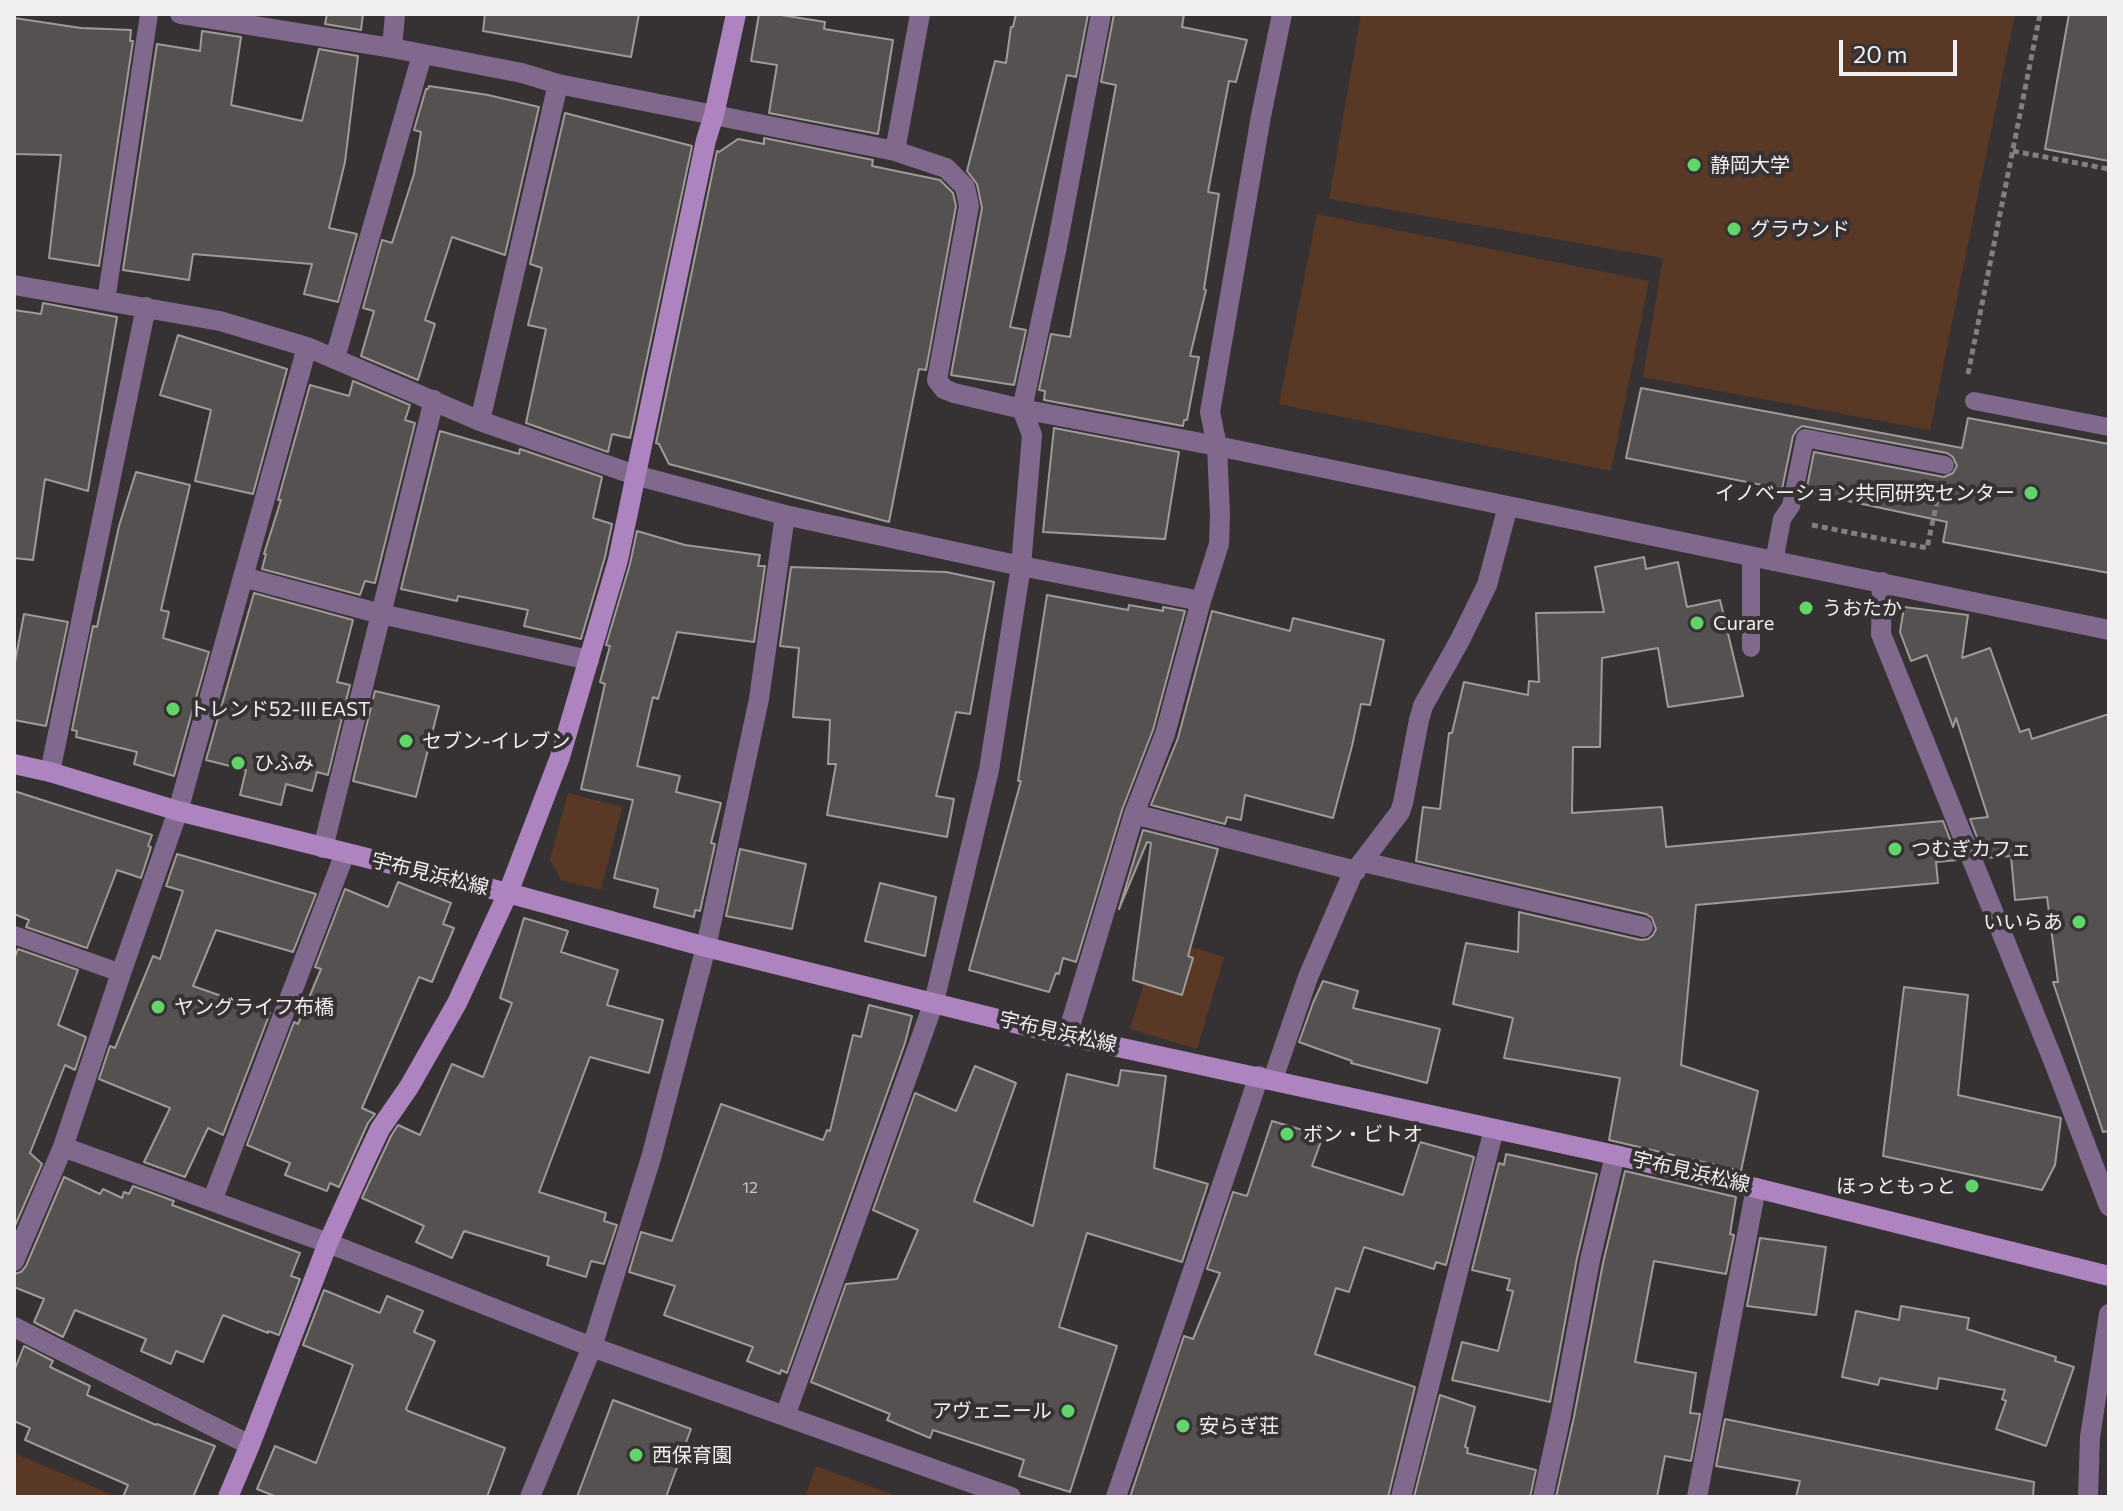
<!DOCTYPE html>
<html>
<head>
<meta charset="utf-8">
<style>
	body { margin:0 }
	#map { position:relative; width:2123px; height:1511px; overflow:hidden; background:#363234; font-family:Commissioner,sans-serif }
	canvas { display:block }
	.frame { position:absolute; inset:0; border:16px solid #f2eff1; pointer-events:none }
	.scale { position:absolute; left:1839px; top:40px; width:118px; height:36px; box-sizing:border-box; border:4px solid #f2eff1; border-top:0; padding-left:10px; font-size:24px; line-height:28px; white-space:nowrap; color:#f2eff1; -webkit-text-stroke:6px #363234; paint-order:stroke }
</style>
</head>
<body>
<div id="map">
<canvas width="2123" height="1511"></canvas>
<div class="frame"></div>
<div class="scale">20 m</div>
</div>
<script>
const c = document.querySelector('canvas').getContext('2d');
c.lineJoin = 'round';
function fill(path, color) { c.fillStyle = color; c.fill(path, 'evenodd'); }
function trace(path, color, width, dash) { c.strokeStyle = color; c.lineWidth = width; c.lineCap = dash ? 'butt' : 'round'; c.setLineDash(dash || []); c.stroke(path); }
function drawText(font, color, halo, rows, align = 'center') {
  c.font = font + ' Commissioner,"Noto Sans JP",sans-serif'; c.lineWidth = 8; c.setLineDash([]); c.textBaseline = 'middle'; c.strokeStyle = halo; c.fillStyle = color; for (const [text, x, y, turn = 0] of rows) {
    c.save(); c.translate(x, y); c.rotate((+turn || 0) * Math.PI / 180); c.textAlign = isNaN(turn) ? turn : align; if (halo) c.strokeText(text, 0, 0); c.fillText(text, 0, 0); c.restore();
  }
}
fill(new Path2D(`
	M1361 14H2015L1930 430 1643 377 1663 258 1329 199Z
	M1317 214 1649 281 1611 471 1279 404Z
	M568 793 622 807 601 890 561 880 550 860Z
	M1158 937 1224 957 1197 1049 1130 1029Z
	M14 1453 117 1497H14Z
	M816 1466 899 1497H805Z`), '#593825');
const building = new Path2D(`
	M327 14H363L361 30 325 24Z
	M485 14H639L631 57 483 31Z
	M759 14H775L825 22 824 29 893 40 878 134 769 113 777 65 751 61Z
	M1016 14H1088L1076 77 1067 75 1010 327 1026 330 1014 385 951 375 982 208 977 184 967 171 995 61 1006 63 1011 27H1013Z
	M1114 14H1184L1182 27 1247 40 1236 82 1229 81 1208 192 1219 194 1204 289 1206 290 1190 356 1199 357 1187 420H1184L1183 426 1044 400 1045 391 1039 390 1051 334 1070 337 1116 85 1101 82Z
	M2069 14H2109V161L2045 149Z
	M14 18 81 28 131 30 130 41H133L99 266 49 258 61 155 14 154Z
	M202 31 241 37 231 105 302 121 319 49 358 56 345 162 329 228 357 234 338 302 304 294 312 264 193 254 189 280 123 270 157 44 200 51Z
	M429 86 488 95 539 107 505 255 452 237 425 320 435 324 418 380 361 356 374 311 363 308 382 240 392 243 414 174 421 132 414 130 426 89H428Z
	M565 113 692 146 630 438 612 434 608 452 526 423 546 329 528 325 542 268 530 264Z
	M764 138 873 160 872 166 940 180 953 193 956 206 926 370 919 369 889 522 669 464 659 444 656 443 717 151 719 152 738 139 764 144Z
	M43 303 117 317 88 491 45 479 33 560 14 558V310L41 314Z
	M178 335 287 369 253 494 195 481 211 410 160 395Z
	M353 381 410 405 405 420 415 423 375 583 365 581 360 595 262 569 266 554H264L281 500H278L310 385 349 396Z
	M1641 388 1962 448 1968 418 2109 444V573L1943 542 1947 522 1806 492 1814 452 1944 477 1953 473 1957 466 1953 457 1947 453 1802 426 1797 430 1793 436 1782 489 1626 458Z
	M1054 428 1179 452 1165 539 1043 532Z
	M440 431 519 454 520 449 602 477 593 518 612 524 605 557 581 639 524 626 528 610 458 596 457 601 401 589Z
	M136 472 190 485 161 610 169 612 163 638 209 652 174 776 134 764 137 752 76 737 77 731 72 730 93 626 97 627 119 526Z
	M637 531 685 545 760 555 758 566H765L754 642 677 632 658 699 653 697 637 766 680 776 676 792 721 803 711 843 715 844 700 911 695 910 694 917 654 907 658 889 614 878 633 800 581 789 605 684 600 682 610 646 606 645 630 564Z
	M1644 557 1646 569 1678 562 1687 607 1720 600 1743 696 1668 707 1658 648 1602 658 1600 747H1573L1572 813 1662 807 1666 847 1943 821 1958 860 1936 862 1938 883 1696 905 1681 1065 1758 1091 1741 1171 1609 1140 1620 1078 1504 1058 1513 1018 1453 1004 1466 943 1518 952 1519 912 1641 940 1648 939 1653 935 1656 929 1652 918 1646 914 1416 861 1423 807 1440 809 1449 733H1452L1464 682 1528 695 1529 681 1539 682 1536 613 1604 612 1595 567Z
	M791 567 946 572 994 582 970 714 956 712 936 796 954 799 947 837 827 815 836 764H828L830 720 793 717 799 648 780 646Z
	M254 593 353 620 337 682 350 685 328 775 317 772 312 791 286 784 281 805 240 795 246 770 206 760Z
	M1047 595 1128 610 1129 605 1163 611V607L1185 611 1153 730 1122 810 1076 962 1063 958 1059 974 1056 973 1049 992 969 970 1021 781H1018Z
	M1904 607 1968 615 1962 658 1990 648 2020 732 2029 729 2032 739 2109 714V1131L2103 1132 2053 982H2058L2047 897 2015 900 2011 856 1985 858 1970 819 1988 817 1956 718 1953 727 1927 655 1911 661 1900 632Z
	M1212 611 1290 631 1293 618 1384 640 1370 705 1361 704 1352 746 1333 818 1245 795 1241 820 1227 817 1225 824 1151 805 1178 738Z
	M24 614 68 622 46 726 14 720V667Z
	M375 691 439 706 416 797 353 781Z
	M14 791 152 835 148 846 151 847 141 878 117 870 87 948 26 927 29 920 14 914Z
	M1143 830 1218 849 1188 956 1193 958 1182 995 1133 980 1151 843 1147 842 1119 909Z
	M740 849 806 864 792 929 726 916Z
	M177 854 316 894 293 952 216 930 193 986 270 1013 223 1135 208 1128 185 1177 144 1162 170 1108 99 1079 110 1046 115 1048 153 956 160 959 183 891 166 886Z
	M398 882 451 903 443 924 454 928 432 982 419 977 362 1108 375 1114 368 1123 339 1187 330 1183 327 1191 285 1175 290 1163 247 1145 294 1022 298 1024 321 969 315 967 345 889 388 907Z
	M880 883 936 897 925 956 865 941Z
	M524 918 568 931 561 952 618 970 607 1005 663 1020 649 1073 590 1057 539 1192 606 1213 604 1221 617 1225 604 1264 591 1261 586 1277 547 1265 549 1257 464 1231 452 1258 416 1242 424 1226 362 1198 391 1136 398 1125 420 1135 452 1064 483 1077 512 1003 500 998Z
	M18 949 78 970 58 1025 86 1037 75 1070 65 1065 30 1153 42 1164 14 1228V959Z
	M1323 981 1358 991 1353 1008 1440 1029 1427 1083 1351 1063 1352 1061 1299 1042 1313 1003Z
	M1904 987 1968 995 1958 1095 2061 1118 2055 1165 2042 1190 1883 1156Z
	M869 1005 912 1016 905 1043 787 1373 781 1370 780 1374 747 1361 753 1347 664 1315 675 1286 629 1272 641 1232 672 1241 721 1104 823 1140 827 1130 830 1131 853 1035 861 1037Z
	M975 1066 1016 1083 974 1201 1033 1226 1067 1074 1118 1086 1121 1070 1166 1076 1154 1168 1208 1184 1182 1262 1087 1233 1059 1327 1117 1346 1070 1492 1019 1476 1024 1460 933 1430 930 1438 887 1420 890 1414 811 1382 846 1284 897 1279 918 1230 873 1210 915 1093 956 1111Z
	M1272 1121 1323 1136 1312 1166 1403 1195 1420 1142 1474 1157 1446 1265 1436 1262 1434 1269 1364 1247 1349 1292 1336 1288 1315 1354 1415 1387 1388 1497H1130L1184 1336 1193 1339 1220 1273 1207 1269 1233 1192 1247 1196Z
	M1506 1154 1597 1174 1577 1258 1550 1402 1452 1380 1462 1342 1498 1351 1513 1291 1507 1290 1510 1279 1472 1270 1499 1163 1504 1165Z
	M1625 1171 1736 1197 1730 1234 1734 1235 1726 1274 1654 1261 1635 1362 1696 1373 1690 1413 1700 1414 1691 1461 1665 1456 1657 1497H1556L1574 1417 1603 1263Z
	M64 1177 100 1194 103 1189 122 1198 124 1192 129 1194 133 1186 174 1201 172 1205 300 1253 291 1276 300 1279 279 1335 268 1331V1333L223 1315 203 1362 176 1351 171 1364 141 1351 146 1339 75 1310 63 1337 34 1322 44 1299 14 1287V1274L21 1272 26 1266Z
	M1760 1238 1826 1247 1816 1315 1747 1306Z
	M324 1290 380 1313 387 1296 423 1311 414 1332 435 1341 406 1409 408 1411 505 1448 487 1497H277L257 1489 275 1446 316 1463 353 1365 303 1345Z
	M1901 1306 1969 1318 1967 1329 2056 1357 2055 1361 2074 1367 2046 1446 1996 1429 2006 1401 2002 1399 2005 1390 1939 1378 1937 1389 1880 1378 1878 1385 1842 1377 1856 1311 1899 1320Z
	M24 1346 53 1361 50 1367 90 1386 87 1395 156 1425 157 1424 215 1446 193 1497H123L128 1485 25 1440 30 1428 14 1421V1371Z
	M1440 1395 1475 1407 1465 1447 1468 1448 1467 1453 1536 1470 1530 1497H1414Z
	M613 1400 691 1429 666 1497H577Z
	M1725 1419 2034 1482 2033 1497H1796L1800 1481 1716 1466Z`);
fill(building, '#565151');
trace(building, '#9f9999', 2);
trace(new Path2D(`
	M2013 151 2109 169
	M1968 374 2040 14
	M1812 525 1927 548 1939 492`), '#827f81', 5, [6, 4]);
trace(new Path2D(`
	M106 301 149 14
	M1974 401 2109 427
	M1751 557V648
	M1774 562 1782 519 1791 506 1805 438 1945 465
	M14 935 121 973`), '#81688d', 18);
trace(new Path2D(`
	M180 14 392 48 522 73 558 84 895 151 946 168 965 187 969 206 937 380 944 389 954 393 1022 409 1217 446 2109 630
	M392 48 395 14
	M895 151 920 14
	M14 285 220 321 307 347 480 421 635 475 785 515 1021 566 1201 601
	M335 358 422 55
	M480 421 558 84
	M243 577 381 614 589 660
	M1882 582 1881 634 2053 1060 2109 1206
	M50 772 146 307
	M1134 814 1356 871
	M323 848 434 400
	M1363 862 1643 927
	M1067 1036 1134 814 1165 734 1201 601 1219 544 1220 515 1217 446 1210 412 1261 116 1282 14
	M1273 1079 1308 977 1352 875 1400 812 1403 803 1419 720 1423 706 1460 640 1487 585 1508 506
	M63 1147 328 1243 592 1347 1011 1497
	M212 1201 345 853
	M14 1261 63 1147 121 973 178 811 307 347
	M14 1327 250 1445
	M785 1416 934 1002 989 770 1021 566 1032 435 1022 409 1056 251 1101 14
	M530 1497 592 1347 651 1158 706 947 759 699 785 515
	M1116 1497 1259 1076
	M1401 1497 1494 1129
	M1543 1497 1561 1415 1590 1260 1615 1155
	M1697 1497 1756 1188
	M2088 1497 2090 1437 2109 1314`), '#81688d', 20);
trace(new Path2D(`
	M14 764 50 772 178 811 508 893 706 947 1067 1036 1615 1155 1756 1188 2109 1276
	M228 1497 250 1445 328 1243 363 1165 380 1129 409 1087 457 1003 508 893 560 757 618 560 706 140 714 115 736 14`), '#ad84bf', 20);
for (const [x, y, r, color] of [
	[1694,165,8,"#62d469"],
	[1734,229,8,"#62d469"],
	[2031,493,8,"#62d469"],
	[1806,608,8,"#62d469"],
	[1697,623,8,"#62d469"],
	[173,709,8,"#62d469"],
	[406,741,8,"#62d469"],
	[238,763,8,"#62d469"],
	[1895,849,8,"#62d469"],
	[2079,922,8,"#62d469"],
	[158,1007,8,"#62d469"],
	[1287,1134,8,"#62d469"],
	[1972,1186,8,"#62d469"],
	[1068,1411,8,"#62d469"],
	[1183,1426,8,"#62d469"],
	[636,1455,8,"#62d469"]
]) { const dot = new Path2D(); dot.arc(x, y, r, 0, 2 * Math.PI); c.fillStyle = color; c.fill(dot); trace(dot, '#363234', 3); }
drawText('16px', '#cbc8c9', null, [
	["12",750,1188]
]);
drawText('20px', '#f2eff1', '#363234', [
	["静岡大学",1710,165],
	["グラウンド",1750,229],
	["イノベーション共同研究センター",2015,493,"right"],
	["うおたか",1822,608],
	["Curare",1713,623],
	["トレンド52-III EAST",189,709],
	["セブン-イレブン",422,741],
	["ひふみ",254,763],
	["つむぎカフェ",1911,849],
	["いいらあ",2063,922,"right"],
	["ヤングライフ布橋",174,1007],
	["ボン・ビトオ",1303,1134],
	["ほっともっと",1956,1186,"right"],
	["アヴェニール",1052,1411,"right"],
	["安らぎ荘",1199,1426],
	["西保育園",652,1455]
], 'left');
drawText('20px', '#f2eff1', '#363234', [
	["宇布見浜松線",430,874,14],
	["宇布見浜松線",1058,1032,13],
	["宇布見浜松線",1691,1172,13]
]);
</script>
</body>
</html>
